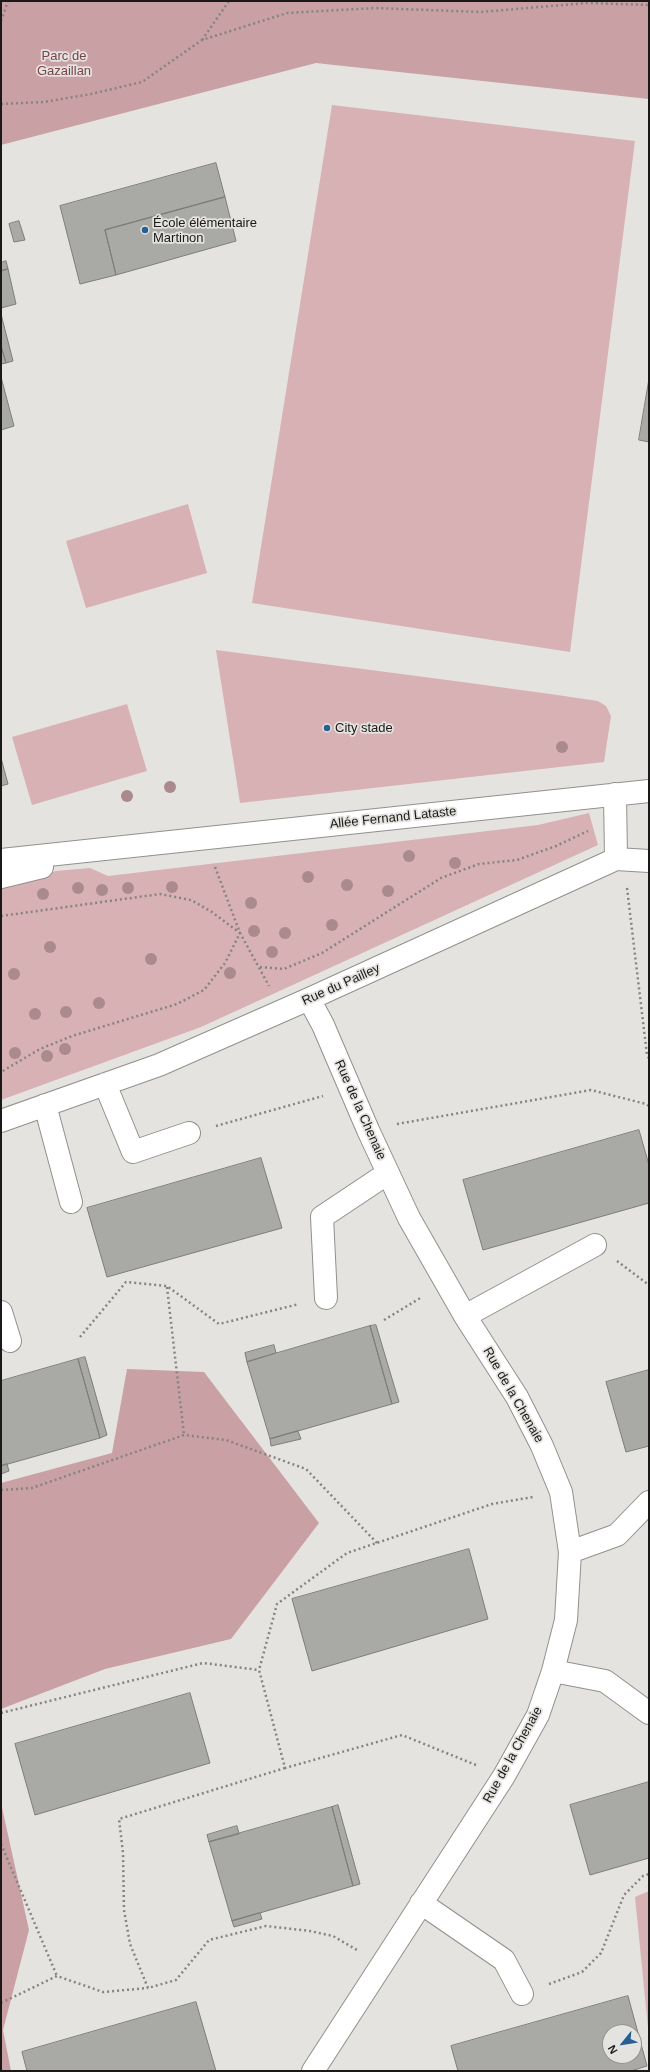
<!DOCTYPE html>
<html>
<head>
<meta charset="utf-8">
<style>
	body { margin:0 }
	#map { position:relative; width:650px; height:2072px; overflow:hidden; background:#e5e3df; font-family:Arial,sans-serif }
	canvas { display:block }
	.frame { position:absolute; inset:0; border:2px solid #1a1918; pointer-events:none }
	.north { position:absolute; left:602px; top:2024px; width:40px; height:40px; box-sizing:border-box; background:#e5e3df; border:1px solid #94928f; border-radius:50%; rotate:240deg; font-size:11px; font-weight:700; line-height:16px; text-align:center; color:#1a1918 }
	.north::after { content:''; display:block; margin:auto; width:14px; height:18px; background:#255f96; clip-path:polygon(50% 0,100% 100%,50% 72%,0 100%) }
</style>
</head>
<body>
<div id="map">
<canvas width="650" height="2072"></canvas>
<div class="frame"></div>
<div class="north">N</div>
</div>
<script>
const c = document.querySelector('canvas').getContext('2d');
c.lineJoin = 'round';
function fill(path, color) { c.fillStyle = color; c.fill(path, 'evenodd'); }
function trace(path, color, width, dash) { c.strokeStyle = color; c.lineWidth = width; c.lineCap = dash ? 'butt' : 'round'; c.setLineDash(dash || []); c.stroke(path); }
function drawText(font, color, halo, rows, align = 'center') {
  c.font = font + ' Arial,sans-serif'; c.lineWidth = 3.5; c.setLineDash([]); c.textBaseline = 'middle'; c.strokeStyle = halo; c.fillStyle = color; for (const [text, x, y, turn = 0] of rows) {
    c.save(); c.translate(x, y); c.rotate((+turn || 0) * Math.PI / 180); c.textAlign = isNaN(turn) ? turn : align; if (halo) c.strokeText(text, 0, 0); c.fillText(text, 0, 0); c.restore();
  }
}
fill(new Path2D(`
	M332 105 635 141 570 652 252 603Z
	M188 504 207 573 86 608 66 541Z
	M216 650C343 667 471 682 598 701L606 706 611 716 604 762 240 803Z
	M127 704 147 771 32 805 12 737Z
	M589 813 598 845 201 1027 1 1100V888L56 871 90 868 108 876 538 825Z
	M649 1891V2038L635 1897Z`), '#d8b1b5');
fill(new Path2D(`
	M1 1H649V99L316 63 1 145Z
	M127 1369 204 1372 319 1523 231 1639 105 1669 1 1709V1483L112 1453Z
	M1 1803 29 1930 3 2030 11 2071H1Z`), '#c9a0a4');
const building = new Path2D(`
	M216 163 225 197 105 230 116 275 80 284 60 206Z
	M225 197 236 241 116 275 105 230Z
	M19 221 25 240 14 242 9 224Z
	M6 261 8 269 1 271V263Z
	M8 269 16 304 1 308V271Z
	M1 314 13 361 6 363 1 346Z
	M1 346 6 363 1 364Z
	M1 377 14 426 1 430Z
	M649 379V442L639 440Z
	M1 758 8 784 1 786Z
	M639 1130 649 1165V1203L483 1250 463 1180Z
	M261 1158 282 1228 107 1277 87 1208Z
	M376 1325 399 1402 392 1404 370 1326Z
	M370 1326 392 1404 270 1439 247 1362Z
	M274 1345 276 1353 247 1362 245 1353Z
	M85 1357 107 1435 100 1438 78 1359Z
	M78 1359 100 1438 1 1466V1381Z
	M649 1370V1446L626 1452 606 1382Z
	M298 1431 301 1439 271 1446 270 1439Z
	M7 1464 9 1471 1 1474V1466Z
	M469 1549 488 1619 312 1671 292 1599Z
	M190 1693 210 1763 35 1815 15 1744Z
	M649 1782V1858L590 1875 570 1805Z
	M338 1805 360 1884 353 1886 332 1807Z
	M332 1807 353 1886 232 1921 209 1842Z
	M237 1826 239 1834 209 1842 207 1835Z
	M260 1913 262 1919 234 1927 232 1921Z
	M628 1996 647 2066 631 2071H458L451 2046ZM610 2032H634V2056H610Z
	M196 2002 216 2071H27L22 2052Z`);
fill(building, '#a9a9a6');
trace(building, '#7d7e7a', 1);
const minor = new Path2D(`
	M615 794 616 859
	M1 860 649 791
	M1 877 42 867
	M309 999 323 1025 368 1130 409 1218 465 1316 517 1397 542 1446 561 1492 570 1552 566 1620 553 1671 538 1715 504 1776 313 2071
	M105 1084 133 1152 189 1133
	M45 1105 71 1202
	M1 1121 159 1065 309 999 616 859 649 861
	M326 1298 322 1217 388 1173
	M1 1312 10 1341
	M465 1316 595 1245
	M570 1552 617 1535 649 1502
	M553 1671 605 1681 649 1713
	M421 1903 504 1960 522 1994`);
trace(minor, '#92908d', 24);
trace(new Path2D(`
	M1 21 8 1
	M202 40 229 1
	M1 104 44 102 91 94 142 82 202 40 287 13 375 8 480 12 587 3 649 5
	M215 867 240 933 269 986
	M627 888 647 1055 649 1058
	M1 916 160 894 191 900 212 912 240 933 225 963 204 990 177 1004 72 1036 40 1049 1 1072
	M260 967 284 969 322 953 441 878 479 864 517 860 556 846 588 831
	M397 1124 591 1090 646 1104 649 1106
	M216 1126 323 1096
	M617 1261 649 1285
	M167 1287 184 1435
	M384 1320 422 1297
	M80 1337 126 1282 167 1286 219 1324 299 1304
	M1 1490 32 1488 184 1435 226 1440 306 1469 377 1543
	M1 1713 203 1663 259 1670
	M476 1765 402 1735 285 1768 259 1670 277 1604 347 1553 492 1504 533 1497
	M285 1768 119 1819 123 1853 124 1910 130 1944 148 1988 176 1980 209 1940 266 1926 310 1931 333 1936 357 1950
	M1 1844 57 1976
	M549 1984 582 1972 601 1953 624 1895 643 1876 649 1874
	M1 2003 57 1976 103 1992 148 1988`), '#868482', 2.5, [2, 3]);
trace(minor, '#fff', 22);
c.fillStyle = '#ab8a8d';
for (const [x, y] of [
	[562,747],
	[170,787],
	[127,796],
	[409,856],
	[455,863],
	[308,877],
	[347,885],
	[172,887],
	[78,888],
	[128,888],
	[102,890],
	[388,891],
	[43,894],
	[251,903],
	[332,925],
	[254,931],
	[285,933],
	[50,947],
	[272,952],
	[151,959],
	[230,973],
	[14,974],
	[99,1003],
	[66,1012],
	[35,1014],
	[65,1049],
	[15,1053],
	[47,1056]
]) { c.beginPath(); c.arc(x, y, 6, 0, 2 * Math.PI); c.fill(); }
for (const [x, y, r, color] of [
	[145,230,4,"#255f96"],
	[327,728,4,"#255f96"]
]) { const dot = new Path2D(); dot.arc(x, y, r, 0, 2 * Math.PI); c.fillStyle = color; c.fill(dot); trace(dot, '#e5e3df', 1.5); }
drawText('13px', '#7b424a', '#e5e3df', [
	["Parc de",64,56],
	["Gazaillan",64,71]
]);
drawText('13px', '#1a1918', '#e5e3df', [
	["École élémentaire",153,223],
	["Martinon",153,238],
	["City stade",335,728]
], 'left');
drawText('13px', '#1a1918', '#e5e3df', [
	["Allée Fernand Lataste",393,818,-6],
	["Rue du Pailley",341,985,-24],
	["Rue de la Chenaie",360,1110,66],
	["Rue de la Chenaie",513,1395,60],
	["Rue de la Chenaie",513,1755,-61]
]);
</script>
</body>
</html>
